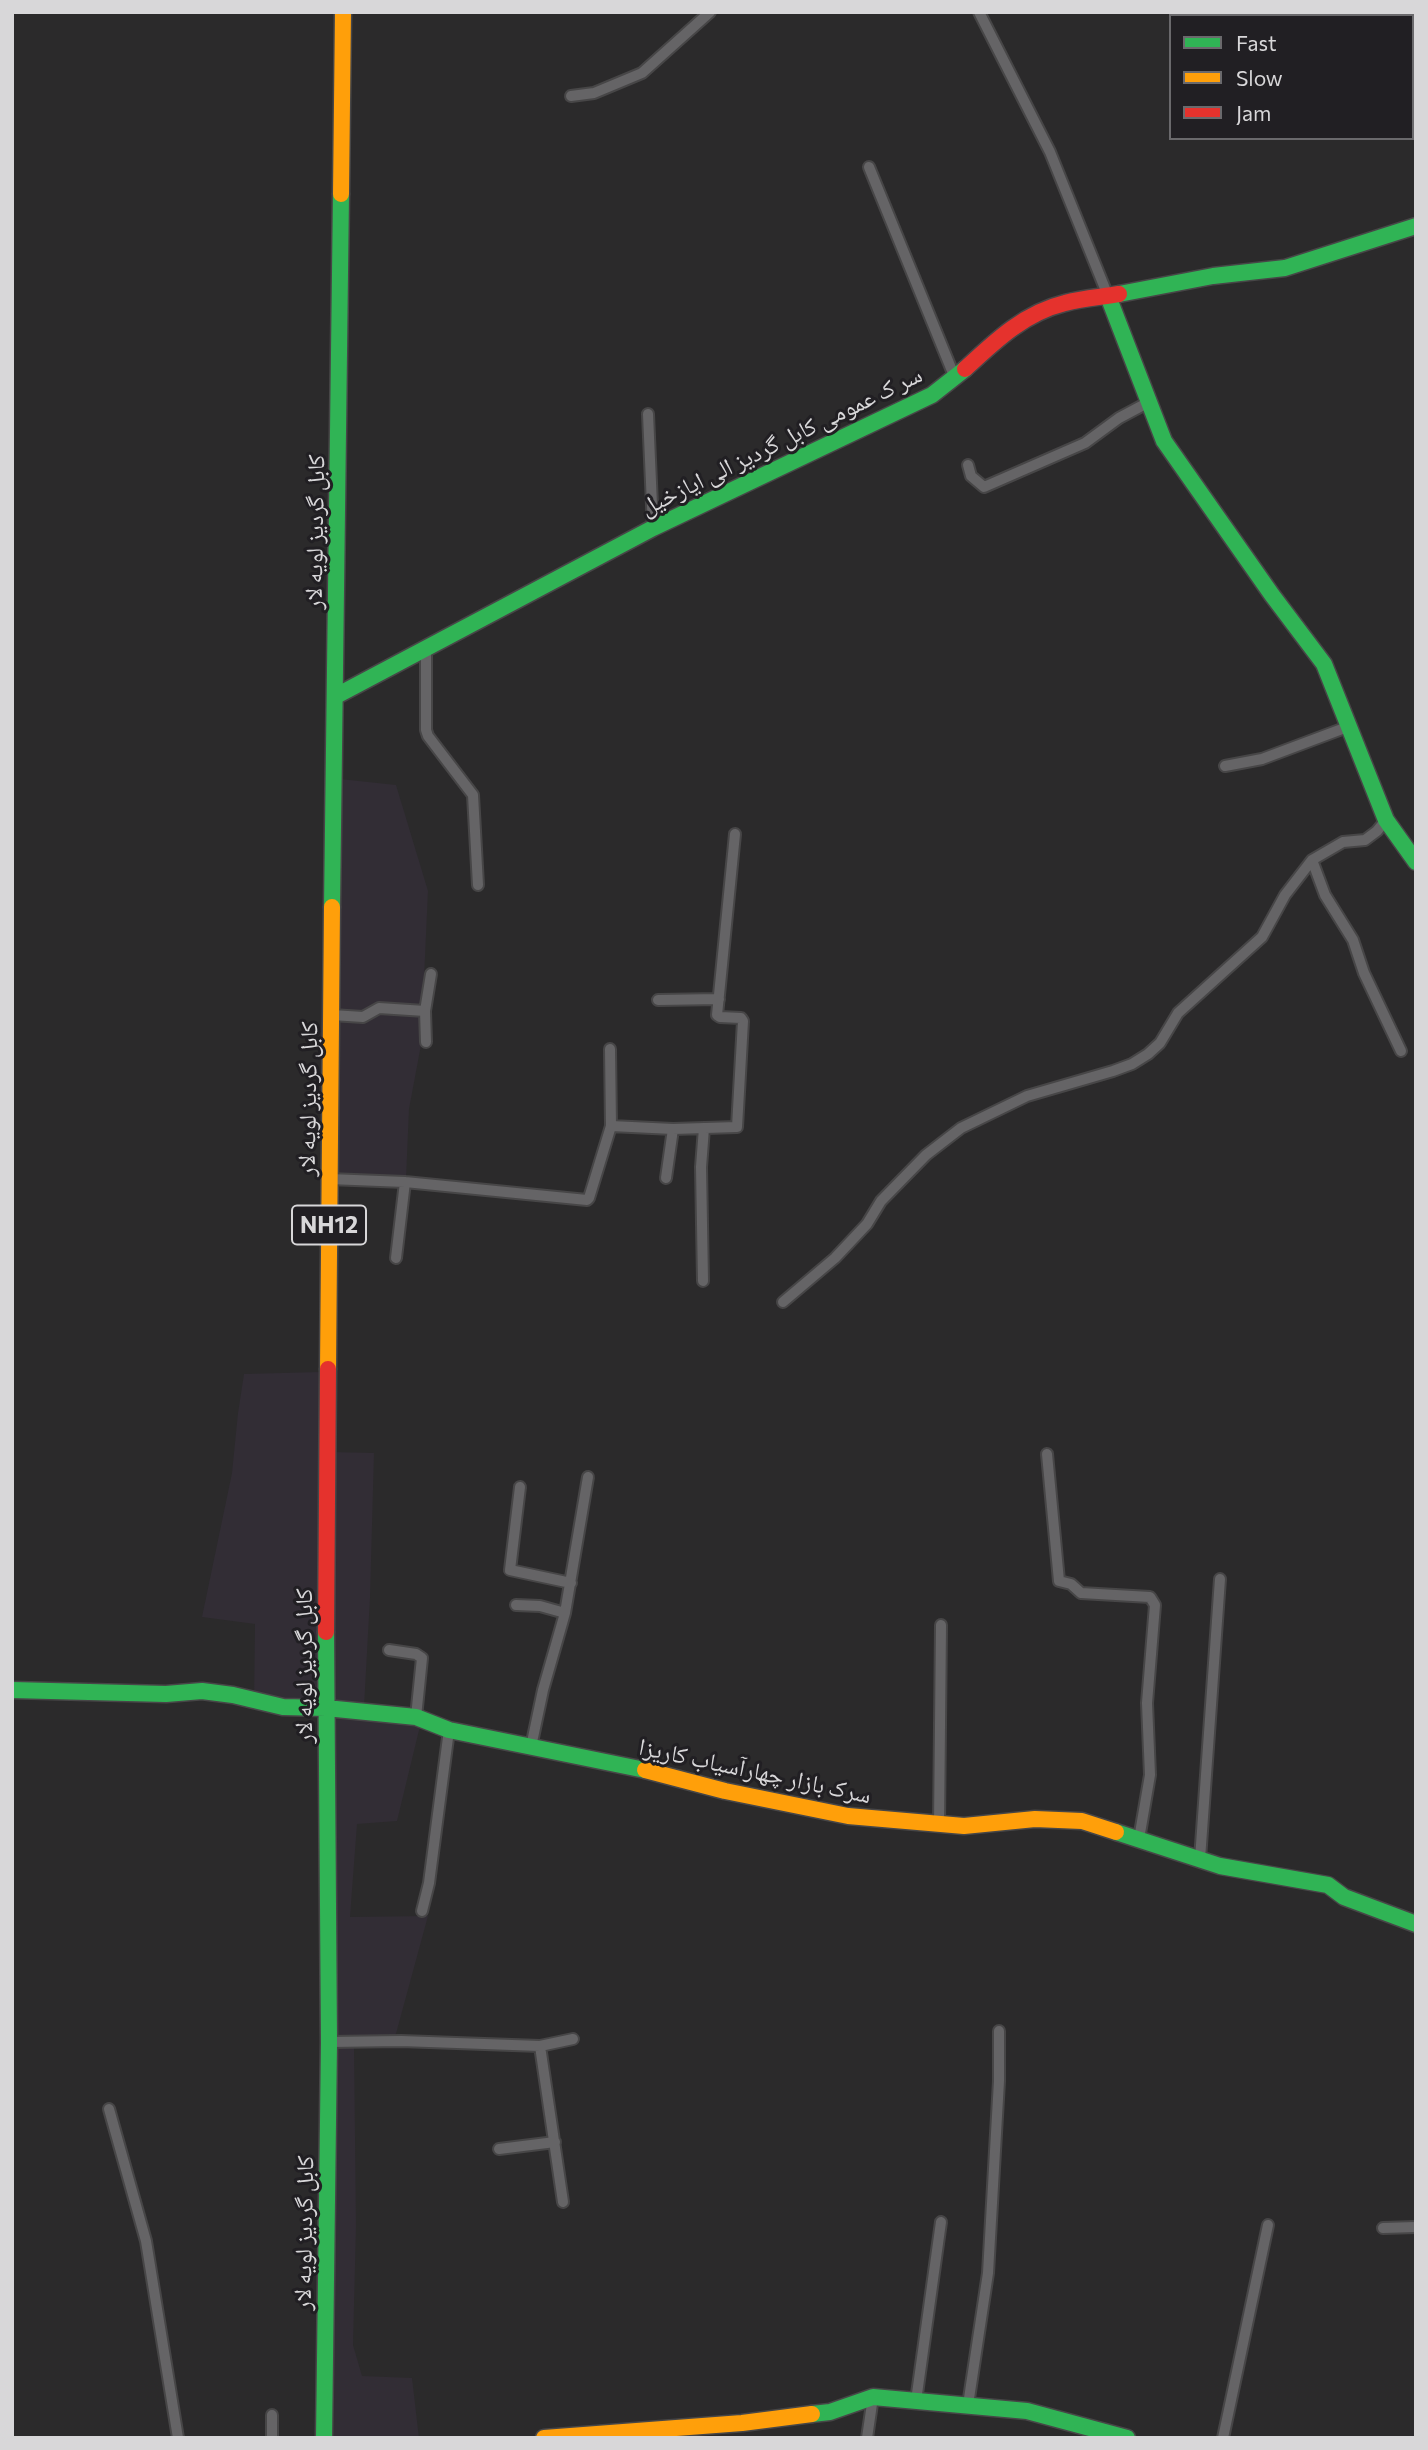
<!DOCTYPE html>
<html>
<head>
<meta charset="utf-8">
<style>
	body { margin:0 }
	#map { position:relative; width:1428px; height:2450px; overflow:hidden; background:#2b2a2b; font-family:Commissioner,sans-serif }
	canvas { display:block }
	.frame { position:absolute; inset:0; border:14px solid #d8d7d9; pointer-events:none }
	.legend { position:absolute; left:1169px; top:14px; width:245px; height:126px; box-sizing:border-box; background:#211f23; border:2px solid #6a696c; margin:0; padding:9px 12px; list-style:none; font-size:21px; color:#d8d7d9 }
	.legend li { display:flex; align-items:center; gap:14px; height:35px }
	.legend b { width:35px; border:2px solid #6a696c }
</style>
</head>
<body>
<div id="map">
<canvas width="1428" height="2450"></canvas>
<div class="frame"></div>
<ul class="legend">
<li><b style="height:9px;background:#30b455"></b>Fast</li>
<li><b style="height:9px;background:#ff9f0a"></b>Slow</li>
<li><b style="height:9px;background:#e5322d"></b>Jam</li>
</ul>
</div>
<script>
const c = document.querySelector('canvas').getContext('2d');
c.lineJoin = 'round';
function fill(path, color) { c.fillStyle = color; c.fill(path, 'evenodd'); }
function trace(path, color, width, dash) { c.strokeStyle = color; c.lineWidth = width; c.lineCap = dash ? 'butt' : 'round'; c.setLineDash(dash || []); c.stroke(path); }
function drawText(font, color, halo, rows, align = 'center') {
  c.font = font + ' Commissioner,"Noto Naskh Arabic",sans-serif'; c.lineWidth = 6; c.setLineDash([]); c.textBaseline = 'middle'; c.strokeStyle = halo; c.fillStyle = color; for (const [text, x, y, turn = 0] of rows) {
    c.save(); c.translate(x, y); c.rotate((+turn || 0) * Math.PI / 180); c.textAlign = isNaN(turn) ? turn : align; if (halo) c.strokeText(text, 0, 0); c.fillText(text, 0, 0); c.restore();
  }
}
fill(new Path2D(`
	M340 779 396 785 428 891 421 1045 409 1109 406 1179 333 1184Z
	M320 1372 319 1711 254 1705 255 1624 202 1617 232 1473 238 1413 244 1374Z
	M332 1452 374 1453 370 1598 364 1707 421 1722 397 1821 357 1824 350 1917 428 1916 394 2041 354 2046 356 2226 353 2345 362 2376 412 2378 419 2438H334Z`), '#322d35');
const street = new Path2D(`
	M979 12 1050 152 1108 296
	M571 96 594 93 642 73 710 12
	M869 167 955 378
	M648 414 653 528
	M968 465 971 476 984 487 1085 443 1119 418 1149 402
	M426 649V730L428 736 473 795 478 885
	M1225 766 1262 759 1350 726
	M1312 860 1325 895 1353 940 1364 973 1401 1051
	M658 1000 719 999
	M332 1015 363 1017 379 1008 425 1011
	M426 1042 425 1011 431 974
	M611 1126 673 1129 737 1127 743 1021 741 1018 720 1017 717 1015 735 834
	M666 1178 673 1129
	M329 1179 405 1182 587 1200 589 1198 611 1126 610 1049
	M396 1258 405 1182
	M703 1281 701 1167 704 1128
	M783 1302 835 1258 867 1224 881 1201 926 1155 961 1128 1027 1096 1113 1071 1132 1064 1148 1054 1160 1043 1178 1013 1262 937 1285 895 1312 860 1343 842 1365 840 1377 831 1386 820
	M1047 1454 1059 1581 1071 1584 1081 1593 1150 1597 1155 1605 1147 1703 1150 1775 1139 1839
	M520 1487 510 1570 571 1583
	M516 1605 540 1606 565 1613
	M389 1650 416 1654 422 1658 416 1717
	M531 1747 543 1690 565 1613 588 1477
	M939 1825 941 1625
	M1200 1859 1220 1579
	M422 1911 429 1883 449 1730
	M329 2042 401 2041 540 2046 573 2039
	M540 2046 563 2202
	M109 2109 146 2241 178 2438
	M499 2149 555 2142
	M1383 2228 1416 2227
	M916 2401 941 2222
	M968 2405 988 2273 999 2081V2031
	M272 2438V2415
	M867 2438 873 2397
	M1223 2438 1268 2225`);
const fast = new Path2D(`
	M1119 294 1213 276 1285 268 1416 226
	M1108 296 1164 441 1272 595 1324 664 1386 820 1416 862
	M336 696 653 528 932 395 965 369
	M332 907 341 194
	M12 1690 166 1694 202 1691 233 1695 283 1707 326 1708 416 1717 449 1730 645 1770
	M1116 1832 1220 1866 1328 1885 1344 1897 1416 1924
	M812 2414 830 2412 873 2397 1027 2411 1127 2438
	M324 2438 329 2042 326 1632`);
const slow = new Path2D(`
	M341 194 343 12
	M328 1369 332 907
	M645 1770 725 1791 848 1816 964 1826 1035 1819 1082 1821 1116 1832
	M544 2438 742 2423 812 2414`);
const jam = new Path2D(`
	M965 369C995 341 1024 313 1065 303 1083 298 1102 297 1119 294
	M326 1632 328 1369`);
trace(street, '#474647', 14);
trace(fast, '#474647', 19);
trace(slow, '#474647', 19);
trace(jam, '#474647', 19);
trace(street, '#656466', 10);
trace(fast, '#30b455', 16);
trace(slow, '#ff9f0a', 16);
trace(jam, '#e5322d', 16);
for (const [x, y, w] of [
	[329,1225,74]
]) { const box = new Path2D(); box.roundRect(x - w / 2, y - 19.5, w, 39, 5); c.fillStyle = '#211f23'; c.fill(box); trace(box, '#d8d7d9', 2); }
drawText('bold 23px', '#d8d7d9', null, [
	["NH12",329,1225]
]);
drawText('24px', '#d8d7d9', '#211f23', [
	["سر ک عمومی کابل گردیز الی ایازخیل",781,441,-26],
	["کابل گردیز لویه لار",315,532,-89],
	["کابل گردیز لویه لار",308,1099,-89],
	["کابل گردیز لویه لار",304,1666,-90],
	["سرک بازار چهارآسیاب کاریزا",755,1771,12],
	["کابل گردیز لویه لار",304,2233,-89]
]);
</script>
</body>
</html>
